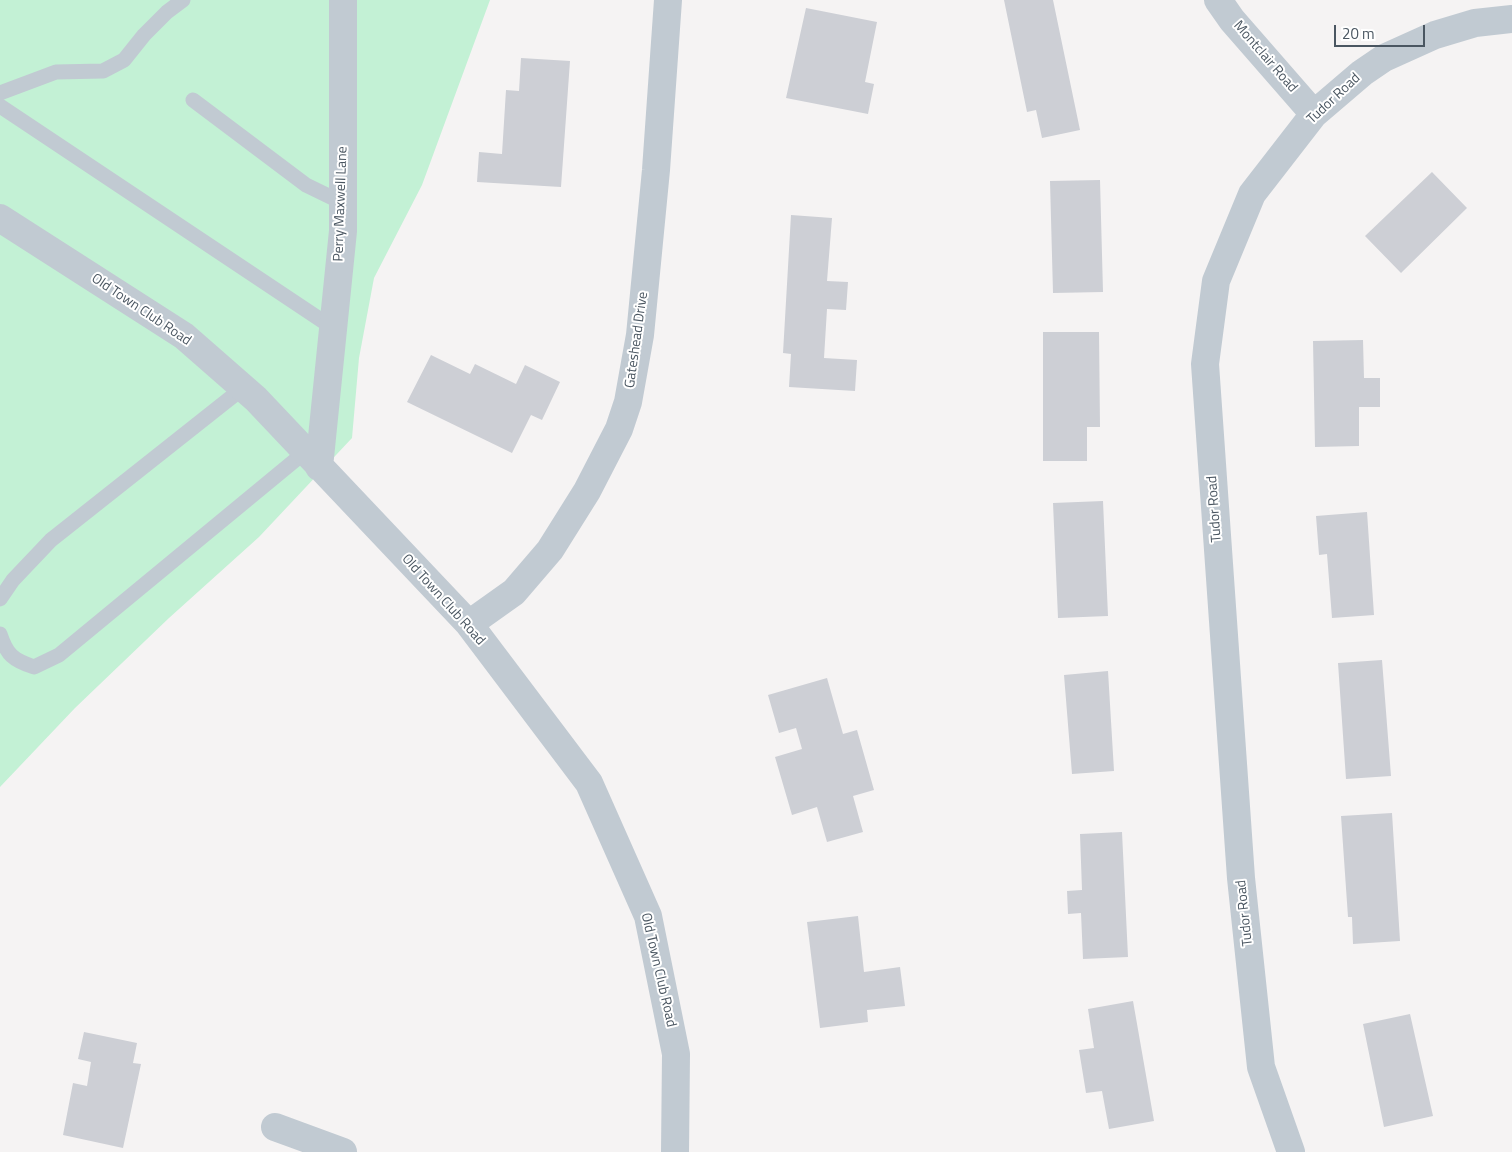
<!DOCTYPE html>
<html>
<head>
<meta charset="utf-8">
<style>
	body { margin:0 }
	#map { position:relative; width:1512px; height:1152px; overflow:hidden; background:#f5f3f3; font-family:"Titillium Web",sans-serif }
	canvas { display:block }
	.scale { position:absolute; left:1334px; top:25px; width:91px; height:22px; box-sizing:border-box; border:2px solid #4a5661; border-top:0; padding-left:6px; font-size:15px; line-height:18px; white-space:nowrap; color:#4a5661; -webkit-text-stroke:4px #fff; paint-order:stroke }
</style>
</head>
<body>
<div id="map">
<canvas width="1512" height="1152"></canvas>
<div class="scale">20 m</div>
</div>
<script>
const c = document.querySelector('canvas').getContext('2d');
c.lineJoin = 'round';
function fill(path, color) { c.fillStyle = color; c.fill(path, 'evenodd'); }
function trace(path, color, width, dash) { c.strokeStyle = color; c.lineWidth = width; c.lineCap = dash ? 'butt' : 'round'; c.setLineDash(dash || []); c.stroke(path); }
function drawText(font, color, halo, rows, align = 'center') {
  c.font = font + ' "Titillium Web",sans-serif'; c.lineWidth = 4; c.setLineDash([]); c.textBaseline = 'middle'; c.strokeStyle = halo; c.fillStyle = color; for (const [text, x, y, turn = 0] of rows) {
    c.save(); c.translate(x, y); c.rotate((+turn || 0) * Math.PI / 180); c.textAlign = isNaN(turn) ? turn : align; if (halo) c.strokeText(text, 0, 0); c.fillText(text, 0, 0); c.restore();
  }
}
fill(new Path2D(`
	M0 0H490L422 185 374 278 359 358 352 438 259 537 169 618 75 708 0 787Z`), '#c3f1d5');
fill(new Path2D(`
	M1004 0H1053L1080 130 1042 138 1036 110 1027 112Z
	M806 8 877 22 865 82 874 84 868 114 786 98Z
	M521 58 570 61 561 187 477 182 479 152 502 154 506 90 519 91Z
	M1432 172 1467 208 1401 273 1365 236Z
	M1100 180 1103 292 1053 293 1050 181Z
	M791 215 832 218 827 281 848 282 846 310 827 309 824 358 857 360 855 391 789 387 791 354 783 353Z
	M1043 332H1099L1100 427H1087V461H1043Z
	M1363 340 1364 378H1380V407H1359V446L1315 447 1313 341Z
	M431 355 470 374 475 364 516 384 525 365 560 382 542 420 531 415 512 453 407 402Z
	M1103 501 1108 616 1058 618 1053 503Z
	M1367 512 1374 615 1332 618 1327 554 1319 555 1316 516Z
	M1382 660 1391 776 1346 779 1338 663Z
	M1108 671 1114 771 1072 774 1064 675Z
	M827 678 843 734 857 730 874 790 853 796 863 832 827 842 817 807 792 815 775 757 802 749 796 728 779 733 768 695Z
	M1392 813 1400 941 1353 944 1352 917H1348L1341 816Z
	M1122 832 1128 957 1083 959 1081 913 1068 914 1067 891 1082 890 1080 834Z
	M858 916 864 972 900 967 905 1006 867 1010 868 1022 820 1028 807 922Z
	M1133 1001 1154 1121 1109 1129 1102 1091 1086 1093 1079 1050 1094 1048 1088 1009Z
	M1410 1014 1433 1116 1384 1127 1363 1024Z
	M84 1032 137 1043 133 1063 141 1064 123 1148 63 1135 73 1083 87 1086 91 1062 78 1059Z`), '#cdcfd5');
trace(new Path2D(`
	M0 93 56 72 103 71 124 60 144 35 167 12 183 0
	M193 100 306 185 343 203
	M0 106 333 328
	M0 599 13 580 51 540 243 388
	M0 634C7 655 13 660 34 667L59 655 305 452`), '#c1cad2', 15);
trace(new Path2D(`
	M1218 0 1232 20 1314 114
	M0 218 184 336 256 399 469 624 589 783 648 916 676 1054 675 1152
	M319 467 343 231V0
	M469 624 514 592 550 550 587 491 619 429 628 402 640 335 656 170 668 0
	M275 1127 343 1152
	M1291 1152 1261 1067 1241 878 1205 364 1216 281 1252 194 1314 114 1362 73 1384 58 1435 35 1475 23 1512 19`), '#c1cad2', 28);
drawText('14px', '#4a5661', '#fff', [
	["Montclair Road",1265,57,49],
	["Tudor Road",1334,99,-43],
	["Perry Maxwell Lane",341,204,-88],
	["Old Town Club Road",141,310,34],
	["Gateshead Drive",637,340,-82],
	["Tudor Road",1215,509,-94],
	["Old Town Club Road",443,600,48],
	["Tudor Road",1245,913,-96],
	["Old Town Club Road",658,970,77]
]);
</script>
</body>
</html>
